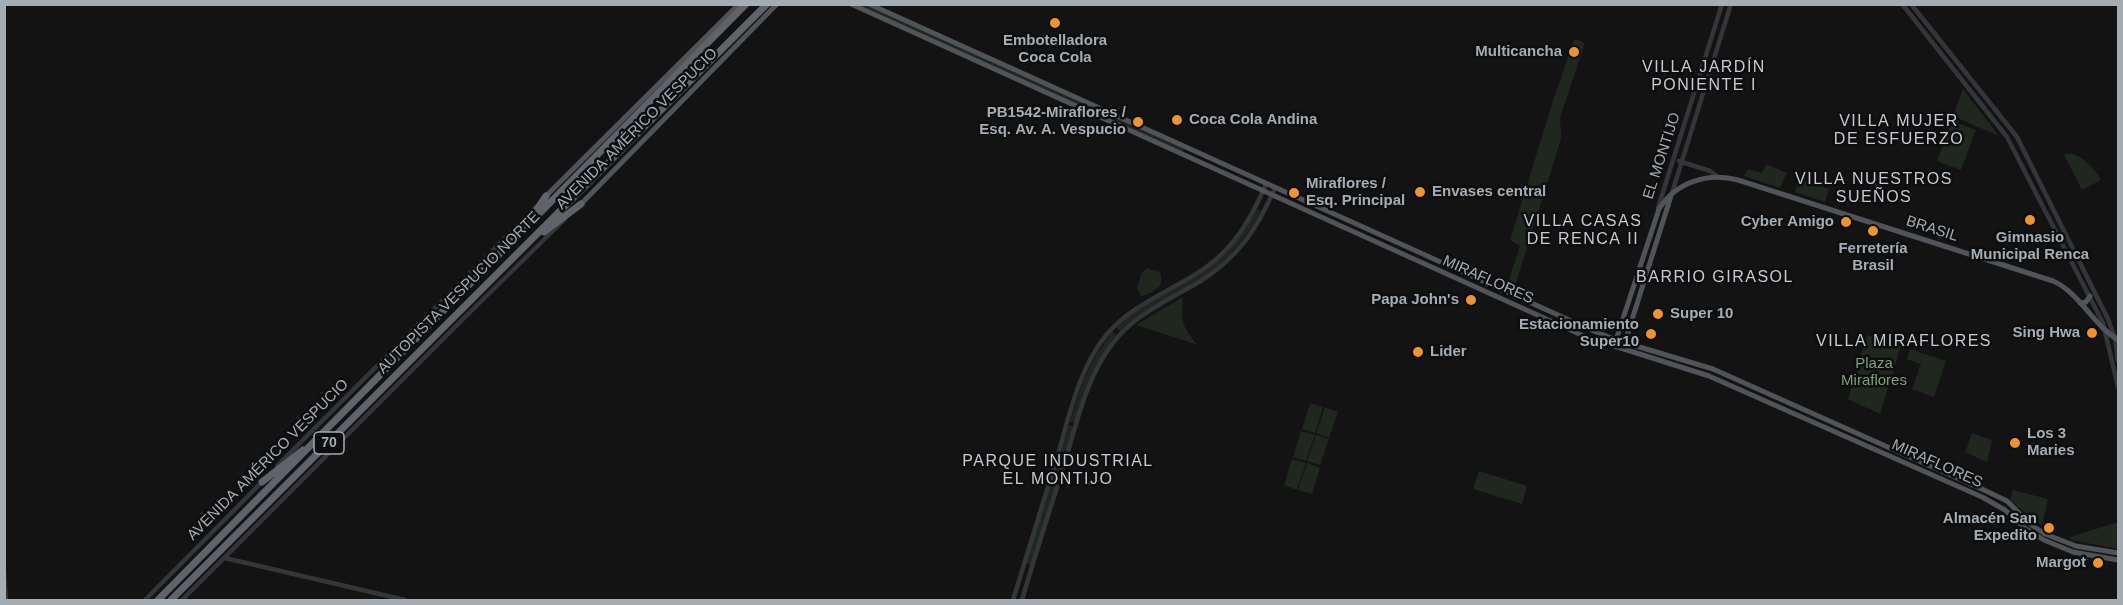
<!DOCTYPE html>
<html>
<head>
<meta charset="utf-8">
<style>
	body { margin:0 }
	#map { position:relative; width:2123px; height:605px; overflow:hidden; background:#131314; font-family:Arial,sans-serif }
	canvas { display:block }
	.frame { position:absolute; inset:0; border:6px solid #a4acb4; pointer-events:none }
</style>
</head>
<body>
<div id="map">
<canvas width="2123" height="605"></canvas>
<div class="frame"></div>
</div>
<script>
const c = document.querySelector('canvas').getContext('2d');
c.lineJoin = 'round';
function fill(path, color) { c.fillStyle = color; c.fill(path, 'evenodd'); }
function trace(path, color, width, dash) { c.strokeStyle = color; c.lineWidth = width; c.lineCap = dash ? 'butt' : 'round'; c.setLineDash(dash || []); c.stroke(path); }
function drawText(font, color, halo, rows, align = 'center') {
  c.font = font + ' Arial,sans-serif'; c.lineWidth = 5; c.setLineDash([]); c.textBaseline = 'middle'; c.strokeStyle = halo; c.fillStyle = color; for (const [text, x, y, turn = 0] of rows) {
    c.save(); c.translate(x, y); c.rotate((+turn || 0) * Math.PI / 180); c.textAlign = isNaN(turn) ? turn : align; if (halo) c.strokeText(text, 0, 0); c.fillText(text, 0, 0); c.restore();
  }
}
fill(new Path2D(`
	M858 5H868L1184 149 1182 153Z
	M1574 39 1585 43 1560 118 1561 139 1514 289 1507 286 1520 246 1510 240 1553 101Z
	M1963 89 1999 136 1953 116Z
	M1952 121 1976 130 1961 170 1937 161Z
	M2069 153C2083 156 2095 168 2101 180L2082 190 2064 155Z
	M1766 164 1787 173 1780 188 1744 176 1748 169 1762 173Z
	M1799 179 1829 189 1825 202 1795 192Z
	M1257 209 1261 211C1246 238 1227 262 1200 279 1171 297 1146 306 1120 331L1116 327 1142 306 1225 254 1246 228Z
	M1147 268 1160 272C1166 287 1153 293 1141 296L1137 289 1141 274Z
	M1183 297C1181 320 1182 328 1198 345L1136 325Z
	M1112 332 1116 334C1095 365 1086 388 1075 423L1070 422 1082 384 1094 358Z
	M1867 335 1901 346 1880 414 1848 399Z
	M1910 349 1946 361 1934 397 1912 389 1921 364 1907 359Z
	M1310 403 1323 407 1315 433 1302 429Z
	M1325 407 1338 412 1329 438 1316 433Z
	M1069 425 1074 427 1031 565 1026 563Z
	M1301 431 1315 435 1306 461 1293 457Z
	M1972 433 1992 440 1987 462 1965 452Z
	M1316 435 1329 439 1320 465 1307 461Z
	M1292 459 1306 463 1297 490 1284 485Z
	M1307 463 1320 468 1312 494 1298 490Z
	M1479 471 1527 486 1522 504 1473 489Z
	M2013 490 2048 499 2042 526 2010 500Z
	M2118 522V549L2071 540 2070 537Z`), '#1f271f');
trace(new Path2D(`
	M1902 4 2007 137 2103 323 2118 387
	M1911 4 2017 137 2108 319 2115 338 2118 361
	M1679 161 1710 171 1717 176
	M1672 193 1731 4
	M1658 208 1722 4
	M277 466 536 207
	M225 558 405 600
	M4 572 6 600
	M145 600 263 481
	M182 600 461 321 565 219
	M1013 600C1027 554 1042 507 1056 461 1069 418 1078 369 1107 334 1134 303 1172 291 1205 268 1235 247 1252 217 1266 184
	M1022 600C1035 555 1050 510 1064 465 1077 422 1087 374 1116 339 1138 313 1170 299 1199 282 1238 258 1257 229 1275 188`), '#343539', 4.5);
trace(new Path2D(`
	M851 4 1586 337 1709 376 1982 497 2005 510 2025 528 2044 540 2073 552 2118 560
	M869 4 1589 329 1616 340 1713 369 1984 490 2007 501 2030 524 2045 534 2076 546 2118 553
	M546 196 739 4
	M581 204 777 4
	M2080 303 2086 302 2090 296
	M1615 343 1659 209C1676 182 1708 172 1738 180L2053 281C2080 293 2093 325 2118 340
	M1624 345 1671 196`), '#505358', 5);
trace(new Path2D(`
	M529 221 546 196
	M544 232 581 204
	M262 482 303 450
	M158 600 746 4
	M171 600 767 4`), '#60646a', 7);
for (const [x, y, r, color] of [
	[1055,23,6,"#ed9331"],
	[1574,52,6,"#ed9331"],
	[1177,120,6,"#ed9331"],
	[1138,122,6,"#ed9331"],
	[1420,192,6,"#ed9331"],
	[1294,193,6,"#ed9331"],
	[2030,220,6,"#ed9331"],
	[1846,222,6,"#ed9331"],
	[1873,231,6,"#ed9331"],
	[1471,300,6,"#ed9331"],
	[1658,314,6,"#ed9331"],
	[2092,333,6,"#ed9331"],
	[1651,334,6,"#ed9331"],
	[1418,352,6,"#ed9331"],
	[2015,443,6,"#ed9331"],
	[2049,528,6,"#ed9331"],
	[2098,563,6,"#ed9331"]
]) { const dot = new Path2D(); dot.arc(x, y, r, 0, 2 * Math.PI); c.fillStyle = color; c.fill(dot); trace(dot, '#0e0e0f', 2); }
for (const [x, y, w] of [
	[329,443,30]
]) { const box = new Path2D(); box.roundRect(x - w / 2, y - 11, w, 22, 4.5); c.fillStyle = '#0e0e0f'; c.fill(box); trace(box, '#a4acb4', 1.5); }
drawText('bold 14px', '#a4acb4', null, [
	["70",329,443]
]);
drawText('bold 15px', '#a4acb4', '#0e0e0f', [
	["Embotelladora",1055,41,"center"],
	["Coca Cola",1055,58,"center"],
	["Multicancha",1562,52],
	["PB1542-Miraflores /",1126,113],
	["Esq. Av. A. Vespucio",1126,130],
	["Coca Cola Andina",1189,120,"left"],
	["Miraflores /",1306,184,"left"],
	["Esq. Principal",1306,201,"left"],
	["Envases central",1432,192,"left"],
	["Cyber Amigo",1834,222],
	["Gimnasio",2030,238,"center"],
	["Municipal Renca",2030,255,"center"],
	["Ferretería",1873,249,"center"],
	["Brasil",1873,266,"center"],
	["Papa John's",1459,300],
	["Super 10",1670,314,"left"],
	["Estacionamiento",1639,325],
	["Super10",1639,342],
	["Sing Hwa",2080,333],
	["Lider",1430,352,"left"],
	["Los 3",2027,434,"left"],
	["Maries",2027,451,"left"],
	["Almacén San",2037,519],
	["Expedito",2037,536],
	["Margot",2086,563]
], 'right');
drawText('15px', '#a4acb4', '#0e0e0f', [
	["AVENIDA AMÉRICO VESPUCIO",637,129,-45],
	["EL MONTIJO",1662,156,-72],
	["BRASIL",1932,229,18],
	["MIRAFLORES",1488,280,24],
	["AUTOPISTA VESPUCIO NORTE",459,293,-45],
	["AVENIDA AMÉRICO VESPUCIO",268,460,-45],
	["MIRAFLORES",1937,464,24]
]);
drawText('15px', '#7f9f7c', '#0e0e0f', [
	["Plaza",1874,364],
	["Miraflores",1874,381]
]);
c.letterSpacing = '1.5px';
drawText('16px', '#c5cad1', '#0e0e0f', [
	["VILLA JARDÍN",1704,68],
	["PONIENTE I",1704,86],
	["VILLA MUJER",1899,122],
	["DE ESFUERZO",1899,140],
	["VILLA NUESTROS",1874,180],
	["SUEÑOS",1874,198],
	["VILLA CASAS",1583,222],
	["DE RENCA II",1583,240],
	["BARRIO GIRASOL",1715,278],
	["VILLA MIRAFLORES",1904,342],
	["PARQUE INDUSTRIAL",1058,462],
	["EL MONTIJO",1058,480]
]);
c.letterSpacing = '0px';
</script>
</body>
</html>
